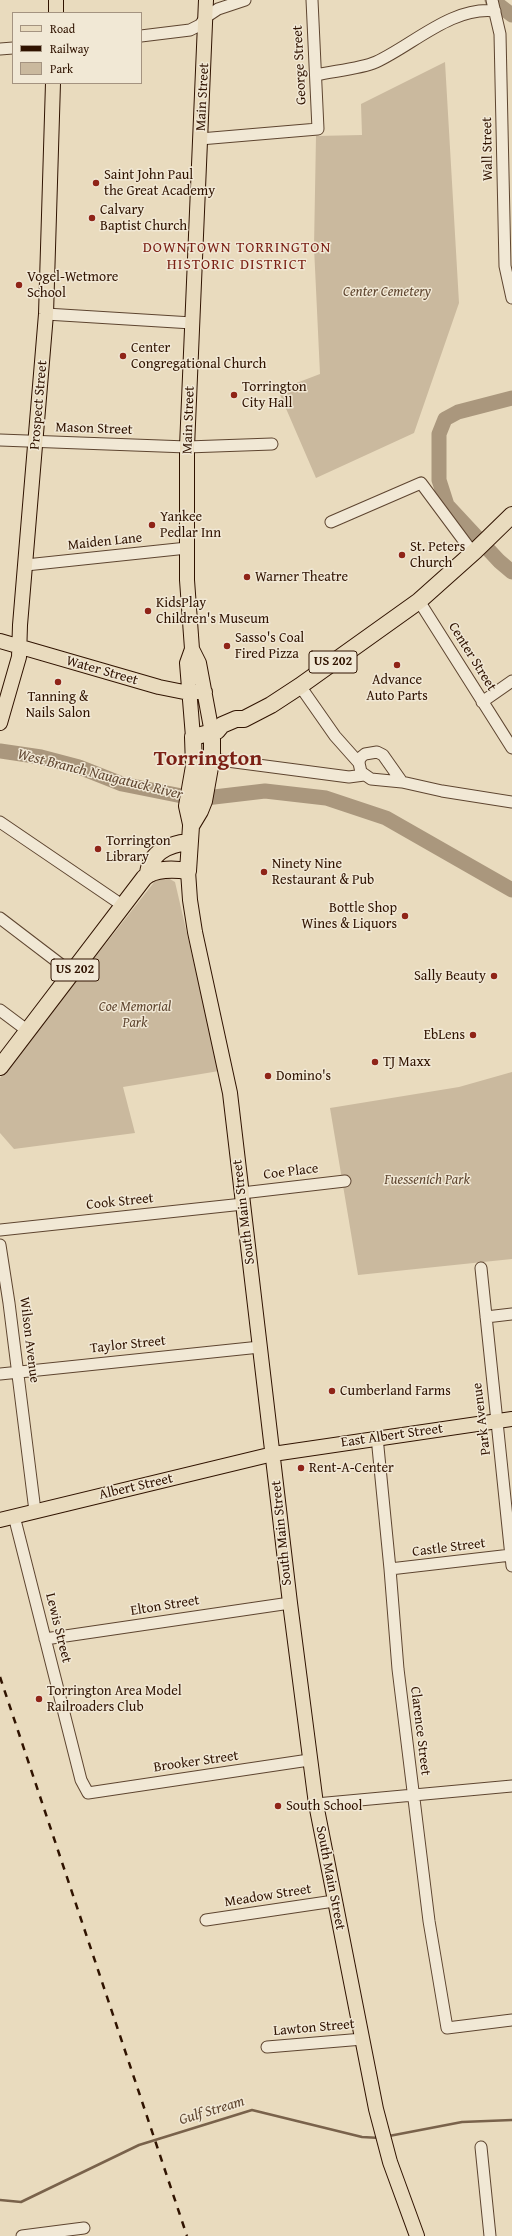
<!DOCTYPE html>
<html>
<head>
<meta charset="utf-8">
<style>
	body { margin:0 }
	#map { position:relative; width:512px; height:2236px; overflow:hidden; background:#e9dbbe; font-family:"Gentium Book Plus",serif }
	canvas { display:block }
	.legend { position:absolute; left:12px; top:12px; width:130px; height:72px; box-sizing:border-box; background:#f1e8d5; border:1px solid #a49380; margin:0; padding:5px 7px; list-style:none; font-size:12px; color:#301300 }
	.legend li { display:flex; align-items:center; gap:8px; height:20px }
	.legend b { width:20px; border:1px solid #a49380 }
</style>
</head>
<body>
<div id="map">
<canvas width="512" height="2236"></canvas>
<ul class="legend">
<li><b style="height:5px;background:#e9dbbe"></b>Road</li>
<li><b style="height:5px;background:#301300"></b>Railway</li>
<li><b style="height:11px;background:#cab99e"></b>Park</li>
</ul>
</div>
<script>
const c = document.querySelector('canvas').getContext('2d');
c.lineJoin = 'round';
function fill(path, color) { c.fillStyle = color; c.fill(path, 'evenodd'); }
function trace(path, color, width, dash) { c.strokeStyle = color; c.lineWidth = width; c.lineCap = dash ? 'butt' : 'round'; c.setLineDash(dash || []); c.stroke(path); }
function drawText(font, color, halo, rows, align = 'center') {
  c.font = font + ' "Gentium Book Plus",serif'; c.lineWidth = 3; c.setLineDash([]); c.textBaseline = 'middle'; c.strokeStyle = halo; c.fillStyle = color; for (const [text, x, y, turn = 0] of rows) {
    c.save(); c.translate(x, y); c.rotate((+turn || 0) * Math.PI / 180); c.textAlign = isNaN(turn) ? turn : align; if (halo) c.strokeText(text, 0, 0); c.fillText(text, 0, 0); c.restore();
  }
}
fill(new Path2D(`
	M445 62 459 303 414 433 316 478 278 390 320 374 314 247 316 136 362 135 361 104Z
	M162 878H168L175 882 219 1071 123 1087 135 1133 14 1149 0 1133V1078L155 881Z
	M512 1072V1259L358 1275 330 1108 459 1087Z`), '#cab99e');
trace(new Path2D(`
	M389 2136 462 2122 512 2120
	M0 2200 21 2202 139 2145 252 2110 362 2137 380 2138`), '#79624b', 2.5);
trace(new Path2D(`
	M492 0 512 15
	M512 398 458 412 445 419 439 434V480L447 505 499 561 512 572
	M0 751 41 757 79 767 122 784 197 799 265 791 326 798 386 818 512 890`), '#aa977d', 15);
const minor = new Path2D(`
	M492 0 500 34 505 266 512 298
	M141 36 190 30 200 25 206 17 218 9 245 0
	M0 49 13 48
	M316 75C333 71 360 69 376 62 413 45 452 6 495 11
	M200 139 318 129 312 0
	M46 314 192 323
	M0 440 187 447 272 444
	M331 522 421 483 473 553
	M26 565 187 548
	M419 601 512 748
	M300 686 335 736 359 763
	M482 702 512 681
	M212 759 349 777 364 775
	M402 782 383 755 377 752 365 754 360 758 359 763 361 772 371 779 402 782 442 791 512 802
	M0 822 122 905
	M0 918 72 973
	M0 1010 28 1031
	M242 1193 345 1181
	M0 1230 243 1204
	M0 1245 9 1303 35 1511
	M481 1268 512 1566
	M486 1317 512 1314
	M0 1374 260 1347
	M377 1437 390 1569 398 1669 429 1921 447 2028 512 2020
	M14 1516 81 1780 88 1793 309 1760
	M390 1569 511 1555
	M45 1639 290 1603
	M316 1804 512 1786
	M206 1920 334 1901
	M267 2047 363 2039
	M481 2147 490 2236
	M22 2236 84 2228`);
const major = new Path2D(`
	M206 0 187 447V580L192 649 199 663 212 733
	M56 13V0
	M0 641 159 687 184 692H205
	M192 649 187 663 193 737
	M0 723 19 657 20 625 46 314 53 83
	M188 871 190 900 195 932 230 1093 290 1603 316 1804 376 2109 390 2162 417 2236
	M0 1520 273 1454 512 1419`);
const highway = new Path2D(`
	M191 824 187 806 194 766 193 737 217 731 222 725 236 719H244L271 705 300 686 419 601 475 551 512 515
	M148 874C150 852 169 844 189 842
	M0 1067 144 878C154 868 175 869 188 871L191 826 200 811 204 801 212 756V733`);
trace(minor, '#5e4530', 13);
trace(major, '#301300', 16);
trace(highway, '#301300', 18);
trace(minor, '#f1e8d5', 11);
trace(major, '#e9dbbe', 14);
trace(highway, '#e9dbbe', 16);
trace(new Path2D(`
	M0 1677 187 2236`), '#301300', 2.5, [7, 7]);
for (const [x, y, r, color] of [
	[96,183,4,"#8f2418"],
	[92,218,4,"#8f2418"],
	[19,285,4,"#8f2418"],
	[123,356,4,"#8f2418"],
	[234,395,4,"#8f2418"],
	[152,525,4,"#8f2418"],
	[402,555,4,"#8f2418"],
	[247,577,4,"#8f2418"],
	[148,611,4,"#8f2418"],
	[227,646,4,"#8f2418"],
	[397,665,4,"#8f2418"],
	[58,682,4,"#8f2418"],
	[98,849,4,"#8f2418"],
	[264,872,4,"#8f2418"],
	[405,916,4,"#8f2418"],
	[494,976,4,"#8f2418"],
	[473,1035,4,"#8f2418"],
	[375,1062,4,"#8f2418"],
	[268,1076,4,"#8f2418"],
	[332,1391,4,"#8f2418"],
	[301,1468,4,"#8f2418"],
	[39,1699,4,"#8f2418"],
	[278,1806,4,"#8f2418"]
]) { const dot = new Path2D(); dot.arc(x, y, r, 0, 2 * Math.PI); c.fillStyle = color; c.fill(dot); trace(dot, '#f1e8d5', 1.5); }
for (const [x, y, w] of [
	[333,662,48],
	[75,970,48]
]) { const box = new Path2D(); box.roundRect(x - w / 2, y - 11, w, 22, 3); c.fillStyle = '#f1e8d5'; c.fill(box); trace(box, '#301300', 1); }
drawText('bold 13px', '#301300', null, [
	["US 202",333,662],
	["US 202",75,970]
]);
drawText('14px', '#301300', '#f1e8d5', [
	["George Street",300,65,-93],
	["Main Street",203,97,-87],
	["Wall Street",488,149,-91],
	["Prospect Street",39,405,-85],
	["Main Street",189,420,-88],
	["Mason Street",94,429,2],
	["Maiden Lane",105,542,-6],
	["Center Street",472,657,58],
	["Water Street",102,671,16],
	["Coe Place",291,1172,-7],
	["Cook Street",120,1202,-6],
	["South Main Street",244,1212,-97],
	["Wilson Avenue",29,1340,83],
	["Taylor Street",128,1345,-6],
	["Park Avenue",482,1419,-97],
	["East Albert Street",392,1436,-8],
	["Albert Street",136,1487,-13],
	["South Main Street",282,1533,-96],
	["Castle Street",449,1548,-7],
	["Elton Street",165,1606,-9],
	["Lewis Street",58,1628,76],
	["Clarence Street",420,1731,83],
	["Brooker Street",196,1762,-8],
	["South Main Street",330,1878,79],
	["Meadow Street",268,1896,-9],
	["Lawton Street",314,2028,-5]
]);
drawText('14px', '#301300', '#f1e8d5', [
	["Saint John Paul",104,175],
	["the Great Academy",104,191],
	["Calvary",100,210],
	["Baptist Church",100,226],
	["Vogel-Wetmore",27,277],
	["School",27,293],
	["Center",131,348],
	["Congregational Church",131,364],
	["Torrington",242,387],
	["City Hall",242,403],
	["Yankee",160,517],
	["Pedlar Inn",160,533],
	["St. Peters",410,547],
	["Church",410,563],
	["Warner Theatre",255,577],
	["KidsPlay",156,603],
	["Children's Museum",156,619],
	["Sasso's Coal",235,638],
	["Fired Pizza",235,654],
	["Advance",397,680,"center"],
	["Auto Parts",397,696,"center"],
	["Tanning &",58,697,"center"],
	["Nails Salon",58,713,"center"],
	["Torrington",106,841],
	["Library",106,857],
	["Ninety Nine",272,864],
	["Restaurant & Pub",272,880],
	["Bottle Shop",397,908,"right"],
	["Wines & Liquors",397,924,"right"],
	["Sally Beauty",486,976,"right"],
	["EbLens",465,1035,"right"],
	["TJ Maxx",383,1062],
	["Domino's",276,1076],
	["Cumberland Farms",340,1391],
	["Rent-A-Center",309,1468],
	["Torrington Area Model",47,1691],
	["Railroaders Club",47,1707],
	["South School",286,1806]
], 'left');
drawText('italic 14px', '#5e452f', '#f1e8d5', [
	["Center Cemetery",387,292],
	["Coe Memorial",135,1007],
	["Park",135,1023],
	["Fuessenich Park",427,1180]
]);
c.letterSpacing = '1px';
drawText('15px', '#7a1f14', '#f1e8d5', [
	["DOWNTOWN TORRINGTON",237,248],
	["HISTORIC DISTRICT",237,265]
]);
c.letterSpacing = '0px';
drawText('italic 15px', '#614832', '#f1e8d5', [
	["West Branch Naugatuck River",100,775,14],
	["Gulf Stream",212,2111,-17]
]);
drawText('bold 22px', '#7a1f14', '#f1e8d5', [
	["Torrington",208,759]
]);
</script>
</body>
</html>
